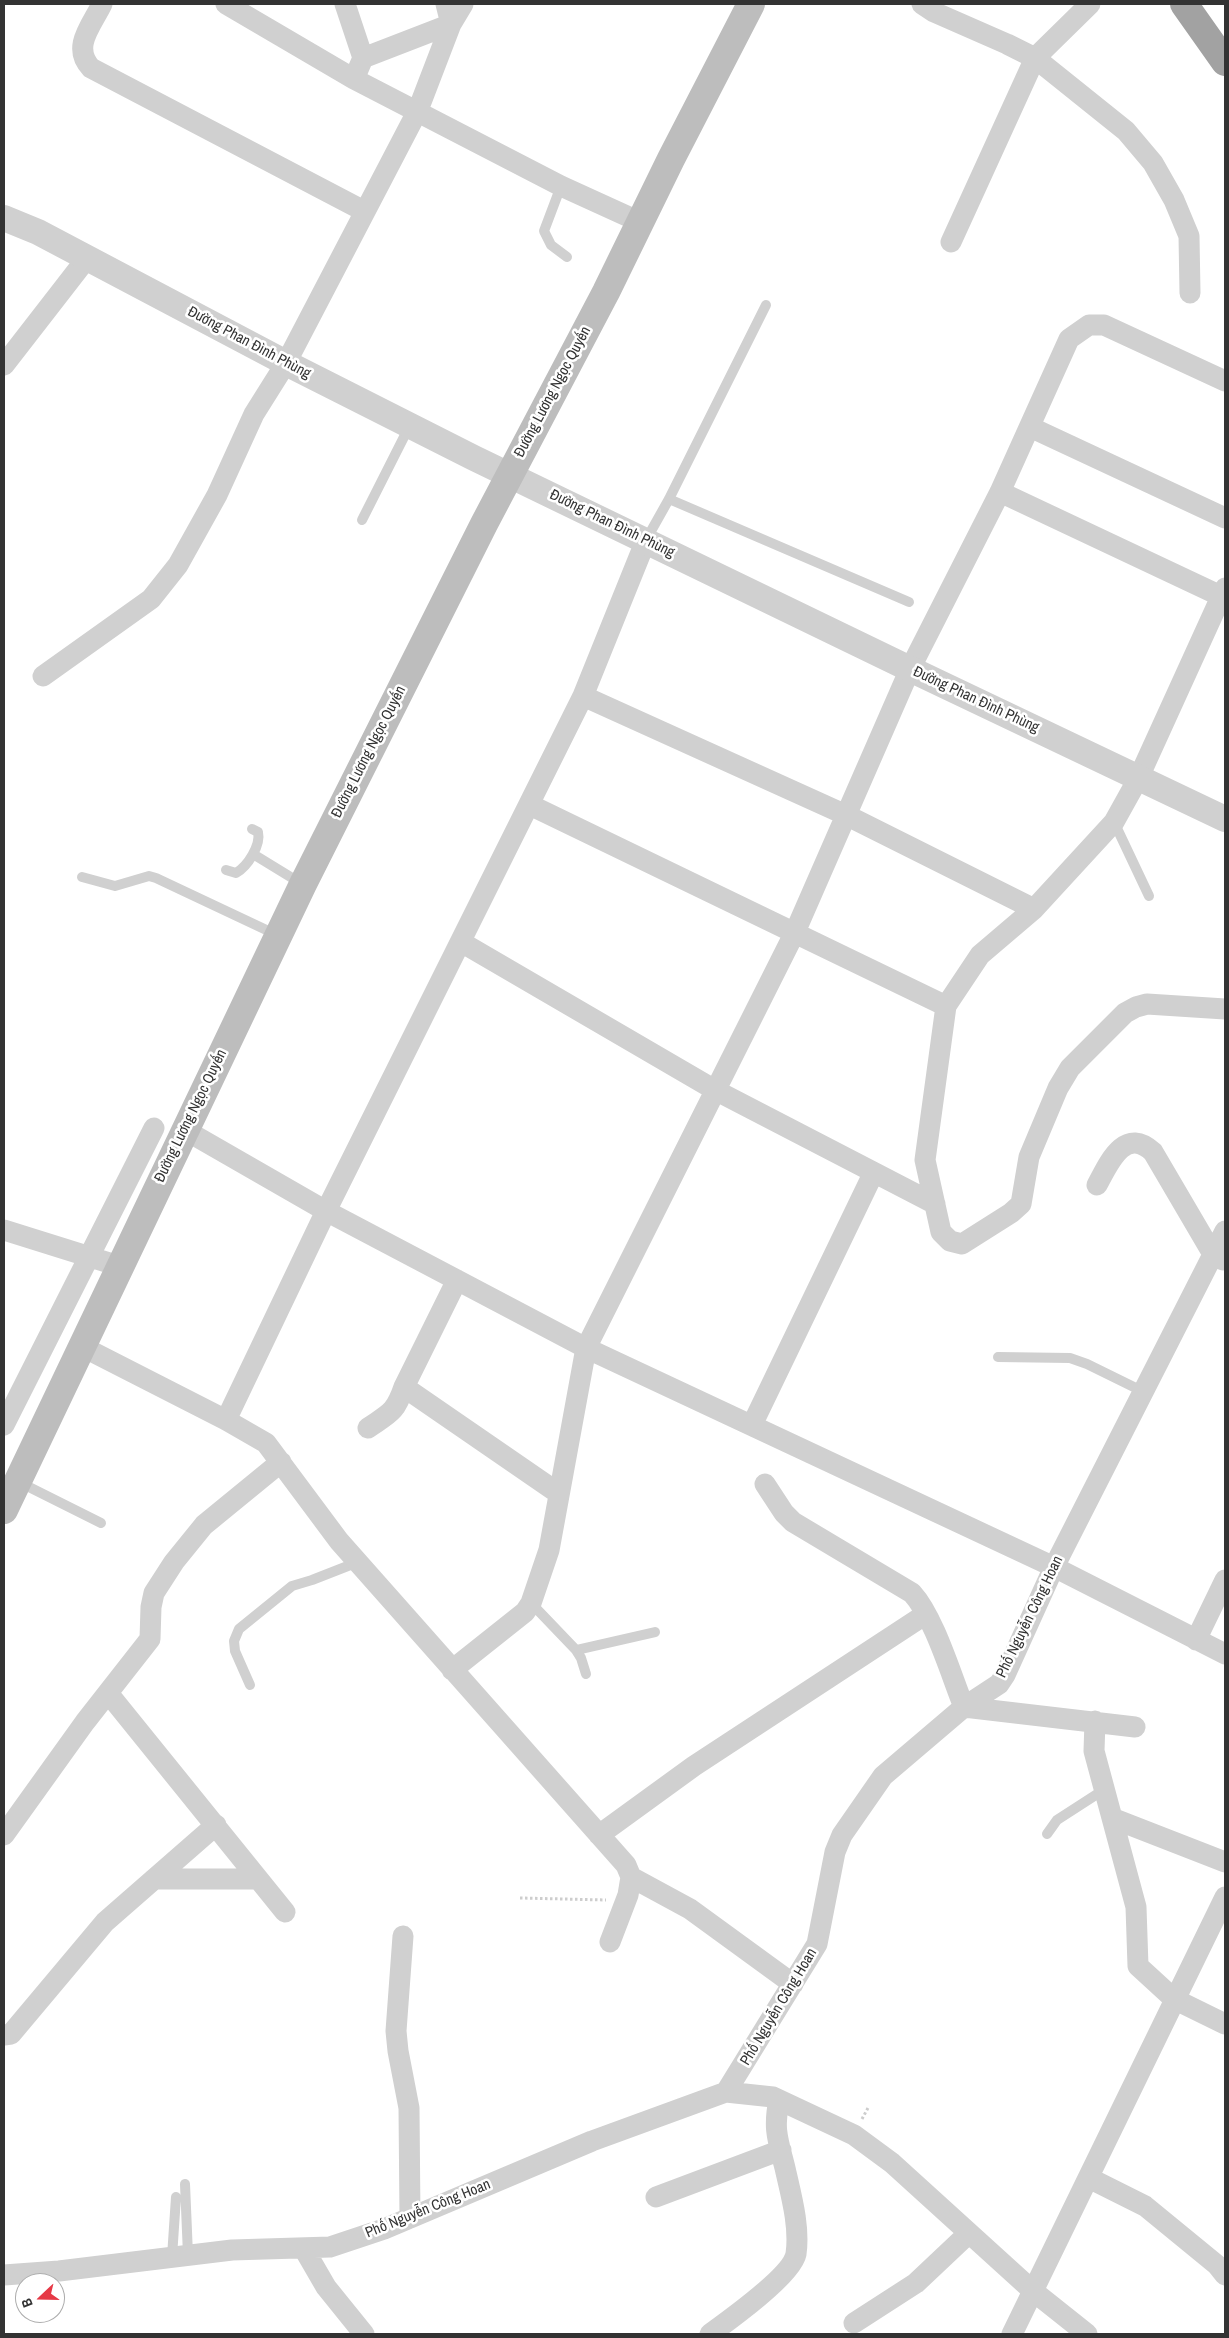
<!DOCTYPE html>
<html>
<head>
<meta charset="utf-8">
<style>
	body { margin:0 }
	#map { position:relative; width:1229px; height:2338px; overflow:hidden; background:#fff; font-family:"Archivo Narrow",sans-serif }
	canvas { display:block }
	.frame { position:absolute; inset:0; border:5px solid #333; pointer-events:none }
	.north { position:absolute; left:15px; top:2273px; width:50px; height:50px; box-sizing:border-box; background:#fff; border:1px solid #adadad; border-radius:50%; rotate:249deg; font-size:14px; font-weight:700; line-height:20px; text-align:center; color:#333 }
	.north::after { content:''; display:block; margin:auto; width:18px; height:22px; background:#e63946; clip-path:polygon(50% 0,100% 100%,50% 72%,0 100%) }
</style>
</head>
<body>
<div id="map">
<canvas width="1229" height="2338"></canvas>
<div class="frame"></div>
<div class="north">B</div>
</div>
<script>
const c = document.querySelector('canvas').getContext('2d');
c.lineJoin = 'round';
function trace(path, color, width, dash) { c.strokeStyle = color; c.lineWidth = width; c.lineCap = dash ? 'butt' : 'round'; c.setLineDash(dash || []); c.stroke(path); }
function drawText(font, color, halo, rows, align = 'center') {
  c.font = font + ' "Archivo Narrow",sans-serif'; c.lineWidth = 5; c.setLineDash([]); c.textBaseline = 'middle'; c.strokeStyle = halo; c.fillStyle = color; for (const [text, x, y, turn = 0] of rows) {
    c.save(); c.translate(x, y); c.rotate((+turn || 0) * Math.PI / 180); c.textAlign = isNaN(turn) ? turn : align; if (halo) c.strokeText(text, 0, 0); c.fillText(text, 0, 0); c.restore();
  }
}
trace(new Path2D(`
	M520 1898 606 1900
	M862 2119 869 2106`), '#cdcdcd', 3, [2.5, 2.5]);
trace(new Path2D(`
	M561 186 544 231 551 245 567 257
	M669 499 909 602
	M362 520 409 427
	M646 540 669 499 766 305
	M1114 822 1149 896
	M253 854 302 884
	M226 870 236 873C248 866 261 845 258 832L252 829
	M82 877 115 886 149 876 156 878 277 935
	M998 1357 1070 1358 1087 1364 1144 1392
	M19 1482 101 1523
	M531 1603 576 1650 581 1658 586 1674
	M576 1650 655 1632
	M250 1685 235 1651 234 1641 239 1629 292 1586 312 1580 358 1562
	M1047 1834 1057 1820 1105 1789
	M185 2184 188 2255
	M172 2257 176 2197`), '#d0d0d0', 10);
trace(new Path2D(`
	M102 4C92 25 71 47 91 68L364 211
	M226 4 354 79 561 186 640 222
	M345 4 363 58 357 72
	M922 4 934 12 1007 44 1035 58 1126 131 1153 163 1174 200 1189 236 1190 293
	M363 58 451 24 446 4
	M951 242 1035 58 1090 4
	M4 365 87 258
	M1030 427 1225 518
	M1000 492 1225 598
	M1225 588 1139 777 1114 822 1034 909 980 955 946 1006 925 1160 941 1232 950 1241 962 1244 1011 1213 1021 1204 1029 1157 1058 1088 1070 1068 1125 1013 1136 1007 1147 1004 1225 1009
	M43 676 151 599 178 565 217 495 254 414 286 363 418 110 451 24 463 4
	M583 696 846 815 1034 909
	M530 805 946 1006
	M461 942 715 1090 935 1204
	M185 1130 326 1211 586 1348 1054 1567 1225 1654
	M1097 1185C1108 1165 1124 1125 1153 1152L1214 1256 1223 1260
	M4 1230 119 1266
	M81 1346 226 1420 266 1443 339 1541 626 1865 631 1877 628 1895 610 1942
	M404 1387 558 1493
	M226 1420 326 1211 583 696 646 540
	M4 1425 154 1128
	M752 1425 873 1174
	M368 1428C390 1413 395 1413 404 1387L457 1280
	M765 1484 784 1513 793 1522 912 1593C934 1617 951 1675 964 1707L1135 1727
	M1196 1640 1225 1580
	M452 1670 525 1612 531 1603 549 1550 586 1348 795 932 910 669 1000 492 1069 339 1089 325H1104L1225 381
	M108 1693 285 1912
	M1095 1721 1094 1751 1136 1907 1138 1966 1174 1999 1225 2024
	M1112 1818 1225 1862
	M4 1835 85 1722 150 1639 151 1607 154 1593 174 1562 204 1525 281 1462
	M599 1835 694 1766 926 1614
	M631 1877 690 1909 793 1984
	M154 1879H258
	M403 1936 396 2031 398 2051 409 2108 410 2218
	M4 2035 11 2034 105 1922 216 1825
	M726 2092 773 2097 854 2135 892 2163 1033 2291 1087 2334
	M1089 2178 1145 2206 1217 2265 1225 2275
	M656 2197 781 2150
	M304 2249 326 2287 364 2334
	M4 2275 59 2271 232 2250 330 2247 384 2229 592 2141 726 2092 817 1944 835 1852 842 1835 883 1776 964 1707 999 1684 1005 1675 1054 1567 1225 1231
	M854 2323 916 2283 969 2233
	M710 2334C728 2321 792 2275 796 2254 800 2226 791 2195 785 2168 778 2140 773 2129 779 2100
	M1012 2334 1225 1897`), '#d0d0d0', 21);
trace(new Path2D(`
	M4 218 38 232 286 363 474 458 910 669 1225 819`), '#d0d0d0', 26);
trace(new Path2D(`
	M4 1510 303 884 484 524 606 292 671 159 751 4`), '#bdbdbd', 28);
trace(new Path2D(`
	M1184 4 1225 62`), '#a2a2a2', 28);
drawText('15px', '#333', '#fff', [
	["Đường Phan Đình Phùng",249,343,28],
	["Đường Lương Ngọc Quyến",553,392,-62],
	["Đường Phan Đình Phùng",612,524,26],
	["Đường Phan Đình Phùng",976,700,25],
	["Đường Lương Ngọc Quyến",369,752,-63],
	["Đường Lương Ngọc Quyến",191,1116,-64],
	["Phố Nguyễn Công Hoan",1030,1617,-64],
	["Phố Nguyễn Công Hoan",779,2007,-59],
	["Phố Nguyễn Công Hoan",428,2209,-22]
]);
</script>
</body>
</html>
